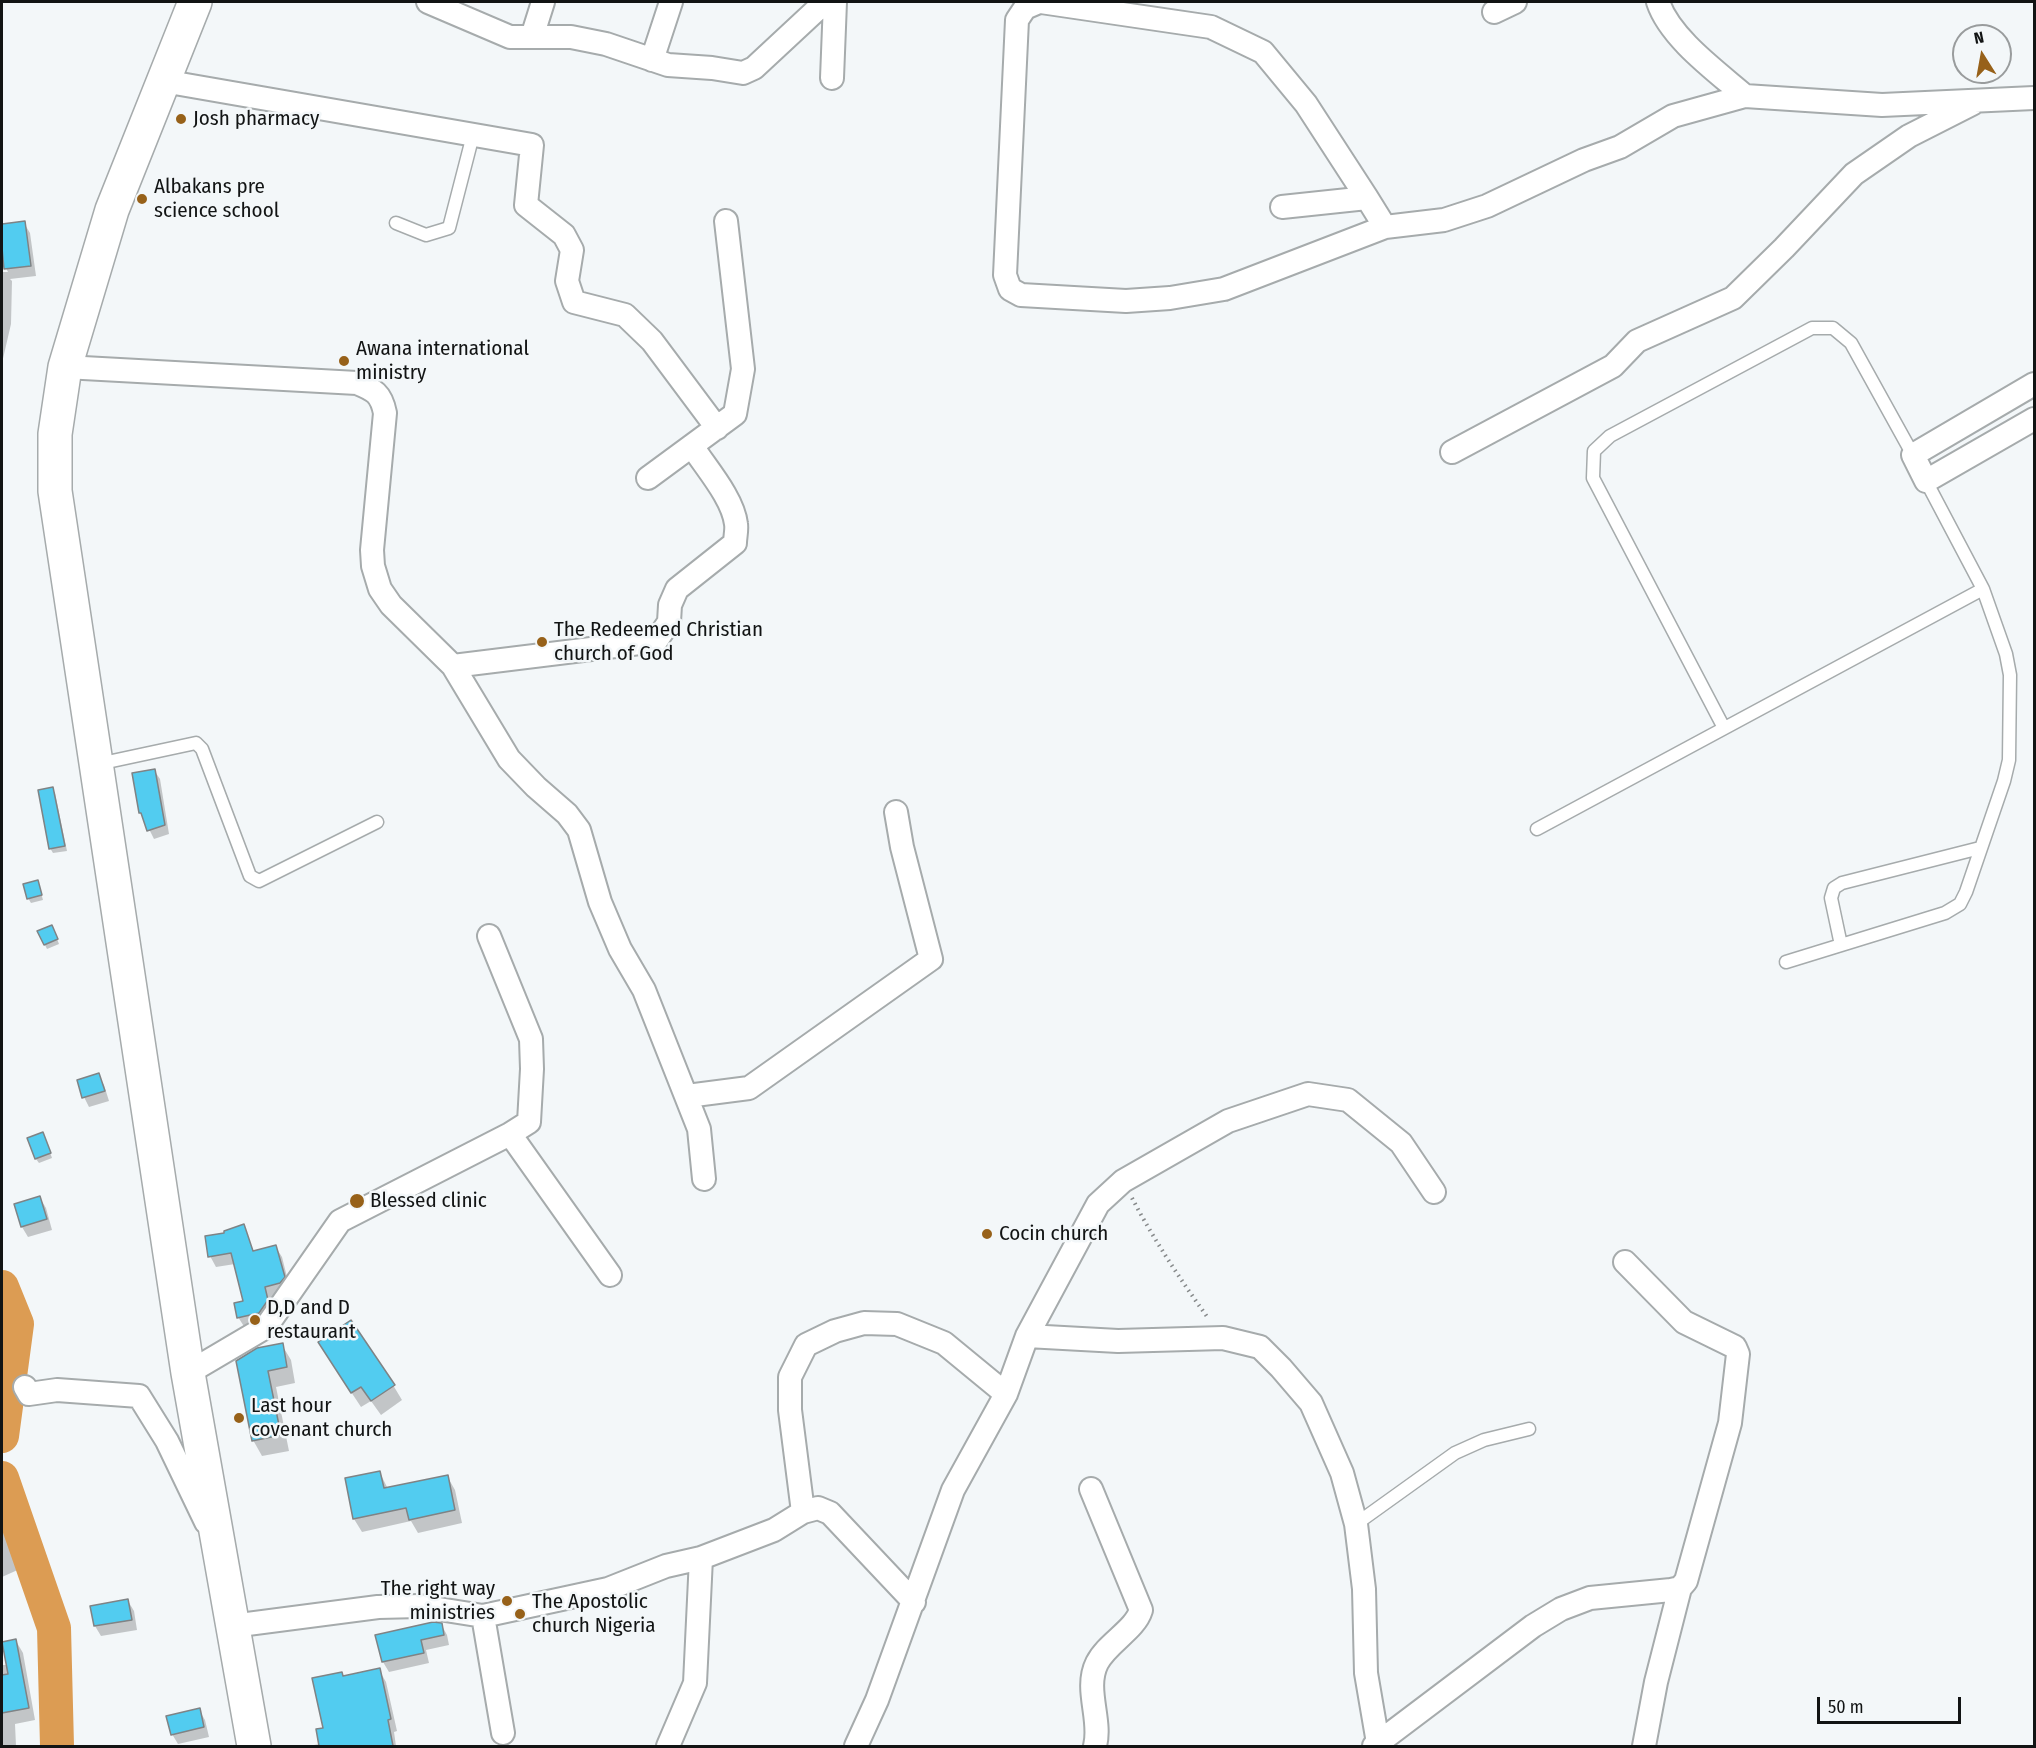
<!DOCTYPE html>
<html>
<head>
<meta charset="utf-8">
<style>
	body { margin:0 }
	#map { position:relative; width:2036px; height:1748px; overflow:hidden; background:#f3f7f9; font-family:"Fira Sans Condensed",sans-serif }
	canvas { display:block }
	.frame { position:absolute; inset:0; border:3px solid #121414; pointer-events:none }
	.north { position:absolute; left:1952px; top:24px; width:60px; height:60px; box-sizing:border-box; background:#f3f7f9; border:2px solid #999c9d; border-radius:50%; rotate:349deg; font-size:16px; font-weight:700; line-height:24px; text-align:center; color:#121414 }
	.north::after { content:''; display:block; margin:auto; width:21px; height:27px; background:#976119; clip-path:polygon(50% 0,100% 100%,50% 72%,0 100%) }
	.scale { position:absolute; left:1817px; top:1697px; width:144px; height:27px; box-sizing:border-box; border:3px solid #121414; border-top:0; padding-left:8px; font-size:18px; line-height:21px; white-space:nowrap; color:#121414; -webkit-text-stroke:4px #f3f7f9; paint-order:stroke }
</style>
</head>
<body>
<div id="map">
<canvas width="2036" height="1748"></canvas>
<div class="frame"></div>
<div class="north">N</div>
<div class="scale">50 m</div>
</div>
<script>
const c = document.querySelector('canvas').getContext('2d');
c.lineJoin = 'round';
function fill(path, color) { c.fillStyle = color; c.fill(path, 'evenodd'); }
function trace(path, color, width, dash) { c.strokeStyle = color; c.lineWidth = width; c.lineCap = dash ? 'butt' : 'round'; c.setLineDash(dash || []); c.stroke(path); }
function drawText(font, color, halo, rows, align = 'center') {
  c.font = font + ' "Fira Sans Condensed",sans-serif'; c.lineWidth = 5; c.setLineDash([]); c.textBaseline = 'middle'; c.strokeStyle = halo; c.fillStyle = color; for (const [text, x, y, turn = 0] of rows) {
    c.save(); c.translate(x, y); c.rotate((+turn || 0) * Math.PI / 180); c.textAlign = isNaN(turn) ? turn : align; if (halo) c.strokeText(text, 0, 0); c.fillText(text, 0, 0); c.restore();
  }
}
fill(new Path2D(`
	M24 223 30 233 36 276 10 279 12 281 11 324 2 363V272H8L6 268 2 226Z
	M154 770 160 779 169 834 154 839 141 813Z
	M52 789 55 793 67 851 53 853 50 848Z
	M38 882 43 900 31 903 28 898Z
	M54 931 59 944 47 949 45 945Z
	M98 1075 104 1085 109 1101 89 1107 84 1097Z
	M45 1138 52 1158 39 1163 36 1159Z
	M40 1198 46 1208 52 1230 28 1237 22 1227Z
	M243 1226 254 1252 275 1246 282 1257 290 1289 286 1294 270 1298 274 1312 245 1328 238 1317 245 1302 235 1264 216 1267 210 1256 226 1234Z
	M282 1345 291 1360 295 1383 276 1387 289 1451 262 1456 253 1440 237 1361Z
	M328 1357 393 1385 402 1400 381 1415 371 1401 361 1407Z
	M380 1473 388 1489 447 1476 455 1490 462 1523 418 1533 411 1521 362 1532 354 1519Z
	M2 1524 22 1568 2 1577Z
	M128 1601 134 1611 137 1630 101 1636 95 1626Z
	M441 1624 447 1635 449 1645 426 1650 429 1663 389 1672 383 1662 377 1636Z
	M16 1641 23 1653 35 1720 15 1724 16 1746H2V1665H7Z
	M379 1670 386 1682 397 1731 394 1732 396 1746H308L320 1744 342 1673 344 1678Z
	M199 1710 205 1720 209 1737 178 1744 172 1734Z`), '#0003');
trace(new Path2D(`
	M2 1287 17 1324 2 1436
	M2 1478 54 1628 57 1746`), '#dc9c53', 34);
const building = new Path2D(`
	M25 221 31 266 4 269 2 248V224Z
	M155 769 165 825 147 831 141 813H139L132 773Z
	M53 787 65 846 49 849 38 790Z
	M38 880 42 895 27 899 23 884Z
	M52 925 58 939 44 945 37 931Z
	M99 1073 105 1091 82 1098 77 1080Z
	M43 1132 51 1153 35 1159 27 1138Z
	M40 1196 47 1219 21 1227 14 1204Z
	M244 1224 253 1251 276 1245 285 1277 280 1283 265 1287 268 1300 259 1313 237 1318 234 1303 243 1301 231 1253 208 1257 205 1236 224 1233V1231Z
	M351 1320 395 1385 371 1401 361 1387 351 1393 318 1342Z
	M283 1343 287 1367 268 1371 281 1435 252 1441 236 1361 257 1348Z
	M380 1471 384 1488 448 1475 455 1510 409 1520 406 1508 353 1519 345 1478Z
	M128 1599 132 1620 94 1626 90 1606Z
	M433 1622 442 1623 444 1635 421 1640 424 1653 382 1662 375 1635Z
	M16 1639 29 1708 2 1713V1675L8 1674 2 1642Z
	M380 1668 391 1719 388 1720 393 1746H319L316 1729 323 1728 312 1678 342 1672 343 1676Z
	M200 1708 204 1727 171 1735 166 1716Z`);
fill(building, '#52ccf0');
trace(building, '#7f8385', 1.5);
const lane = new Path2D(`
	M396 223 426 235 449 228 473 135
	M1724 728 1593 478 1594 451 1610 436 1812 328H1833L1851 343 1913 455
	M98 764 196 743 202 749 250 876 259 881 377 822
	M1537 829 1983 589 1926 481
	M1841 945 1831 898 1834 888 1842 883 1980 848
	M1786 962 1945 913 1960 904 1966 892 2004 781 2009 760 2010 675 2006 654 1983 589
	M1356 1524 1455 1453 1484 1440 1529 1429`);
const street = new Path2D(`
	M428 2 510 37H571L606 44 668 65 712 68 743 73 754 68 825 2
	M1039 2 1025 8 1017 20 1005 275 1010 289 1021 295 1126 301 1170 298 1224 289 1385 227
	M1041 2 1211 27 1263 52 1306 104 1367 198
	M1658 2C1670 38 1716 71 1745 96
	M1494 12 1515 2
	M532 37 543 2
	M652 60 671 2
	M832 78 835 2
	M163 81 532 145 526 205 564 235 572 250 567 281 574 302 625 315 652 341 717 428
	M1282 207 1367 198 1385 227 1444 220 1487 206 1584 160 1620 147 1673 116 1745 96 1882 105 2034 98
	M65 367 357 383C374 390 381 393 385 413L372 550 373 566 380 589 391 605 453 666 509 759 536 787 567 814 579 830 600 902 620 949 644 990 699 1129 704 1179
	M2034 384 1913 455 1926 481 2034 419
	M1452 452 1613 366 1637 341 1733 298 1784 248 1854 174 1909 136 1972 104
	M648 478 735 414 743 369 726 221
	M453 666 656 641 669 622 670 605 677 589 735 543C735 537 737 530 736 524 733 498 706 468 692 446
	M687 1096 749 1088 931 959 902 847 896 812
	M510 1134 610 1275
	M1027 1336 1118 1341 1223 1338 1260 1347 1281 1368 1311 1403 1342 1473 1356 1524 1364 1589 1366 1673 1378 1743
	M188 1373 266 1327 340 1221 510 1134 529 1122 532 1069 531 1039 489 936
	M25 1387 29 1394 57 1390 139 1396 167 1441 206 1522
	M1091 1489 1141 1610C1135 1630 1107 1643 1097 1663 1084 1689 1102 1720 1095 1746
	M803 1512 790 1410V1377L806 1345 835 1331 864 1323 897 1324 944 1343 1006 1394
	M483 1616 503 1733
	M232 1626 378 1607 420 1606 483 1616 608 1589 666 1566 701 1558 774 1530 803 1512 818 1508 830 1513 914 1602
	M668 1746 695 1683 701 1558
	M856 1746 877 1700 953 1490 1006 1394 1027 1336 1098 1204 1123 1181 1228 1121 1308 1094 1348 1100 1401 1143 1434 1192
	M1374 1746 1533 1626 1561 1609 1590 1598 1671 1590 1680 1588 1686 1581 1730 1423 1738 1354 1735 1347 1684 1322 1625 1262
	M1644 1746 1656 1682 1680 1588`);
const primary = new Path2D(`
	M195 2 112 210 65 367 55 434V491L188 1373 254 1746`);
trace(lane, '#a6abac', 15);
trace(street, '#a6abac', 26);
trace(primary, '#a6abac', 36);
trace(new Path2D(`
	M1132 1198C1154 1240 1180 1279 1208 1318`), '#878a8b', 4, [1.5, 4.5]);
trace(lane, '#fff', 12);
trace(street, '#fff', 22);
trace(primary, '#fff', 33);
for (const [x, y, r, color] of [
	[181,119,6,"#976119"],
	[142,199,6,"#976119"],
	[344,361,6,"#976119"],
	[542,642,6,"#976119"],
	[357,1201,8,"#976119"],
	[987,1234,6,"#976119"],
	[255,1320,6,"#976119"],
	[239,1418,6,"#976119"],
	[507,1601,6,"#976119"],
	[520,1614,6,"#976119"]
]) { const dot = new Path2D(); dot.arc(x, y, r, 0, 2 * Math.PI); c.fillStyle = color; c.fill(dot); trace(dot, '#f3f7f9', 2); }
drawText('21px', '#121414', '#f3f7f9', [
	["Josh pharmacy",193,119],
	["Albakans pre",154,187],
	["science school",154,211],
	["Awana international",356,349],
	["ministry",356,373],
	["The Redeemed Christian",554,630],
	["church of God",554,654],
	["Blessed clinic",370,1201],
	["Cocin church",999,1234],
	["D,D and D",267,1308],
	["restaurant",267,1332],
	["Last hour",251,1406],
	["covenant church",251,1430],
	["The right way",495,1589,"right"],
	["ministries",495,1613,"right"],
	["The Apostolic",532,1602],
	["church Nigeria",532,1626]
], 'left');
</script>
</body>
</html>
